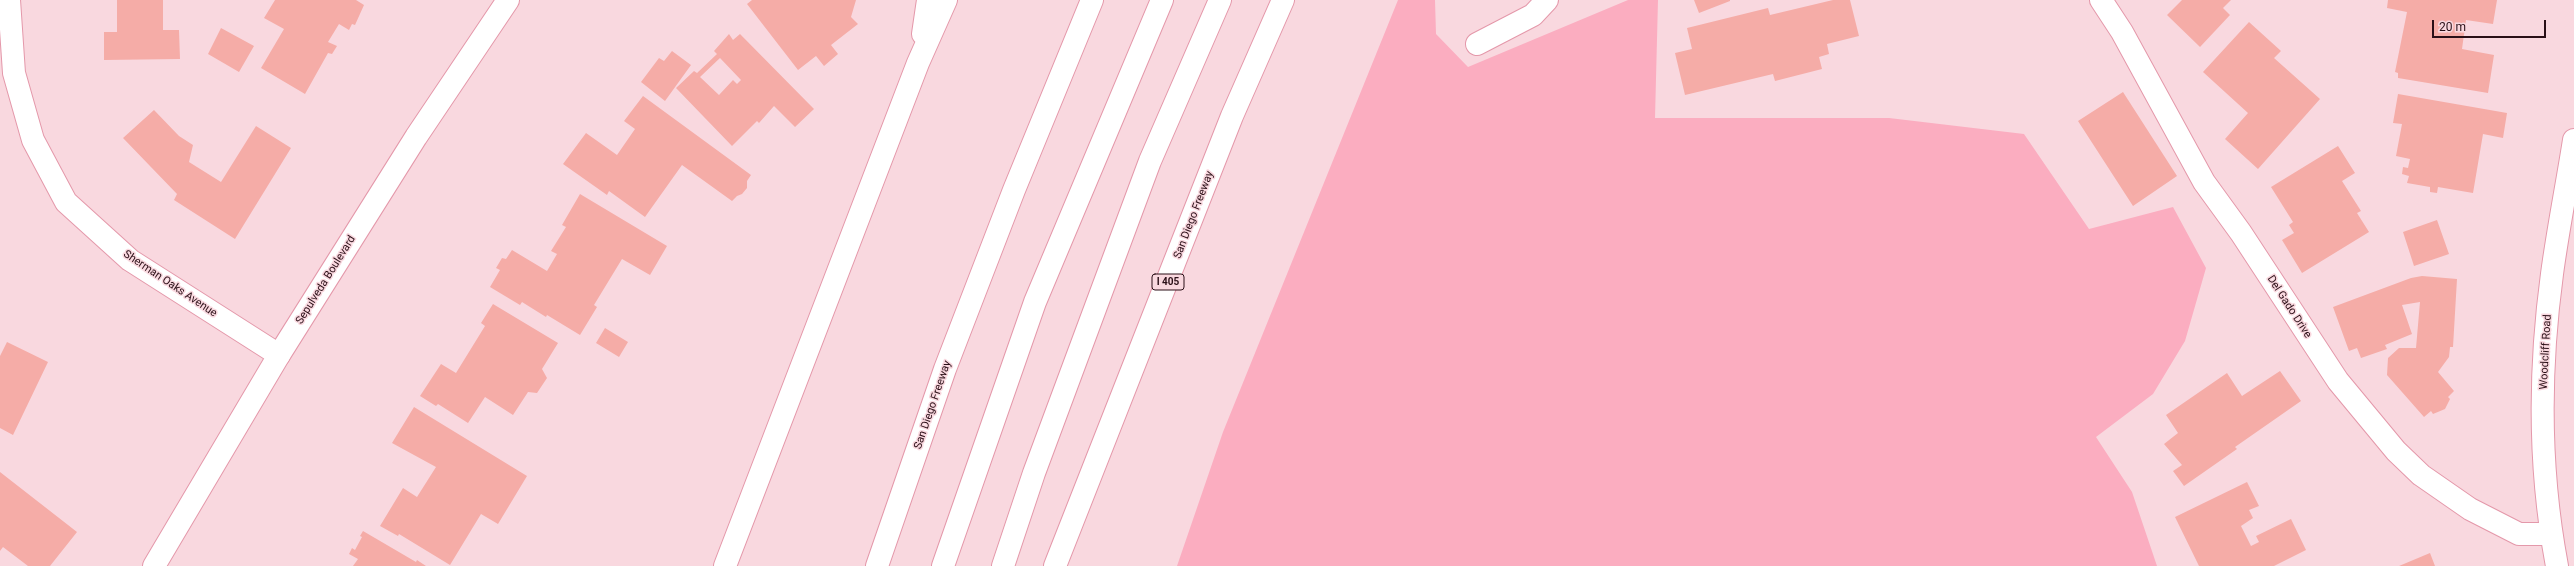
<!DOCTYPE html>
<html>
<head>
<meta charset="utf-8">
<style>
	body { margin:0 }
	#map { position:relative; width:2574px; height:566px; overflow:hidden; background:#f9d8df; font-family:Roboto,sans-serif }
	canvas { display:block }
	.scale { position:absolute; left:2432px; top:20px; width:114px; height:18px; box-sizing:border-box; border:2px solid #2a0f17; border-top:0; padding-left:5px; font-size:12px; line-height:14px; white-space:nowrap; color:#2a0f17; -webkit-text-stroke:3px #f9d8df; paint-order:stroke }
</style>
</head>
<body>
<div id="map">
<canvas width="2574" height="566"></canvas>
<div class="scale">20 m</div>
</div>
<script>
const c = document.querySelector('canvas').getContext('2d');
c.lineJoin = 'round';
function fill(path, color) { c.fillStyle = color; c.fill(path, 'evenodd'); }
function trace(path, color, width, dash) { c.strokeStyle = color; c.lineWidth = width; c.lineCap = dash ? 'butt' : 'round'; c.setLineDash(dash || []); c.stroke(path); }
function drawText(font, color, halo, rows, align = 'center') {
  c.font = font + ' Roboto,sans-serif'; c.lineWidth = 3; c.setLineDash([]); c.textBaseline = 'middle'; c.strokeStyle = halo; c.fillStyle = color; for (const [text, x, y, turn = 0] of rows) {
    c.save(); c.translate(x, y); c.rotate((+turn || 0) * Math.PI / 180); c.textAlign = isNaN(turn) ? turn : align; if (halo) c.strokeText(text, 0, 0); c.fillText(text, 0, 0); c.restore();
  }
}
fill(new Path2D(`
	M1398 0H1435L1436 34 1468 67 1628 0H1658L1655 118H1889L2024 134 2089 229 2173 207 2206 268 2185 341 2153 394 2096 437 2132 492 2157 566H1177L1223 432Z`), '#fbadc0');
fill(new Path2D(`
	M117 0H163V30H179L180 59 104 60V32H117Z
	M275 0H356L364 5 355 25 352 24 349 30 339 24 328 42 337 46 332 54 328 53 305 94 261 68 284 29 264 18Z
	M752 0H856L851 17 858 24 831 45 838 54 824 66 816 56 798 70 747 4Z
	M1694 0H1730V1L1699 13Z
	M1833 0H1850L1859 36 1827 44 1829 54 1819 57 1822 69 1775 81 1773 74 1685 95 1675 53 1692 49 1687 28 1768 8 1770 15Z
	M2182 0H2231L2223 8 2230 15 2200 47 2167 15Z
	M2388 0H2497L2493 24 2466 20 2462 49 2494 55 2488 93 2398 78V73L2395 72 2407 12 2387 8Z
	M2249 22 2281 51 2274 58 2320 99 2258 169 2225 139 2248 113 2203 72Z
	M221 28 254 46 239 72 208 54Z
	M729 34 733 40 740 34 814 109 795 127 774 106 759 123 757 121 732 146 676 88 694 71 697 73 717 54 714 51ZM720 58 741 80 737 84 733 80 719 95 700 77Z
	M672 51 691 65 665 101 641 82 659 58 664 61Z
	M2123 92 2177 176 2133 206 2078 121Z
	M2398 94 2507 113 2503 138 2483 134 2473 193 2438 187 2437 193 2430 192V187L2407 183 2409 176 2402 174 2403 167 2408 168 2410 159 2396 156 2402 124 2393 123Z
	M643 96 751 175 747 181V188L742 194 737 196 732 201 682 165 645 217 609 191 607 195 563 164 586 133 617 155 635 129 624 121Z
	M154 110 179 136 193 145 189 162 221 182 256 126 291 148 235 239 174 200 177 194 123 138Z
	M2338 146 2355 173 2342 181 2361 211 2357 213 2369 232 2302 273 2282 240 2294 233 2289 225 2293 222 2271 187Z
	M580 194 667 246 650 275 622 259 594 305 597 307 580 335 547 315 546 317 522 302 520 305 490 287 500 270 496 268 502 258 506 259 512 250 547 271 557 254 551 251 566 227 562 225Z
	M2437 220 2449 254 2414 266 2403 232Z
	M2422 276 2457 279 2453 347H2450L2449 357 2438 372 2454 391 2448 397 2450 399 2445 409 2433 414 2431 411 2424 417 2387 375 2388 358 2399 348H2416L2420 302 2402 305 2412 334 2385 345 2387 349 2361 358 2357 348 2349 351 2333 307 2411 278Z
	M493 304 558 343 542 369 547 378 537 393 528 392 513 415 485 397 468 423 438 404 436 406 420 396 441 364 456 373 485 326 481 323Z
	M605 328 628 342 619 357 596 343Z
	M7 342 48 362 13 435 0 428V356Z
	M2280 371 2301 401 2235 447 2237 449 2184 486 2173 471 2182 465 2164 444 2178 433 2166 415 2227 373 2242 396Z
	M414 407 527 476 498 524 481 514 450 565 399 534 398 536 380 526 403 488 417 497 436 467 392 443Z
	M0 472 77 532 50 566H28L3 547 0 551Z
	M2247 482 2259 506 2249 510 2253 518 2241 526 2251 546 2259 542 2256 536 2291 519 2306 550 2274 566H2199L2175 517Z
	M363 531 416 562 417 560 426 566H353L358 559 349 554 352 548 355 550 362 537 360 536Z
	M2430 553 2435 566H2399Z`), '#f5aca7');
const minor = new Path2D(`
	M9 0 14 73 33 140 66 202 130 260 279 355
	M2101 0 2122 32 2204 182 2241 233 2338 381 2396 451 2421 475 2470 509 2519 534H2551
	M1477 44 1533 15 1547 0
	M2557 566C2539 471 2539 370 2552 274 2558 229 2567 185 2574 140`);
const major = new Path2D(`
	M154 566 279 355 416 137 508 0`);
const highway = new Path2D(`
	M923 34 928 0
	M725 566 918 63 946 0
	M877 566 945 369 1014 190 1092 0
	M943 566 1035 302 1162 0
	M1003 566 1034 473 1150 161 1220 0
	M1055 566 1232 116 1283 0`);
trace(minor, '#e498aa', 24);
trace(major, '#e498aa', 24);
trace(highway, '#e498aa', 24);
trace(minor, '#fff', 22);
trace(major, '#fff', 22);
trace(highway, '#fff', 22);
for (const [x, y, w] of [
	[1168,282,32]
]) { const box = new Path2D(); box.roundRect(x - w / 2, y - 8, w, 16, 3); c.fillStyle = '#f9d8df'; c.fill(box); trace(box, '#2a0f17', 1); }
drawText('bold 10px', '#2a0f17', null, [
	["I 405",1168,282]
]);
drawText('11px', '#2a0f17', '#f9d8df', [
	["San Diego Freeway",1194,215,-69],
	["Sepulveda Boulevard",326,280,-58],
	["Sherman Oaks Avenue",170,284,34],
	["Del Gado Drive",2289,307,57],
	["Woodcliff Road",2546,352,-87],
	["San Diego Freeway",933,405,-71]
]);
</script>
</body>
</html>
